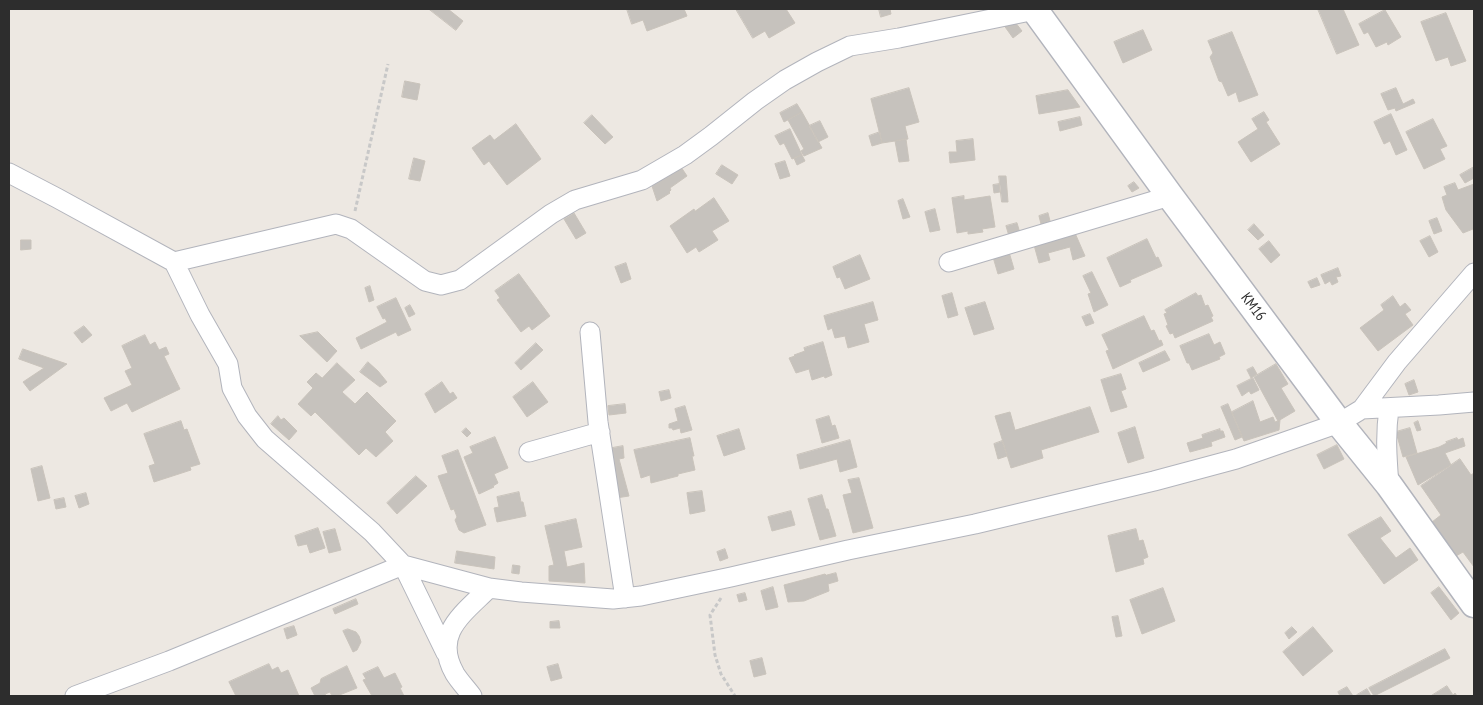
<!DOCTYPE html>
<html>
<head>
<meta charset="utf-8">
<style>
	body { margin:0 }
	#map { position:relative; width:1483px; height:705px; overflow:hidden; background:#ede8e2; font-family:"PT Sans Narrow",sans-serif }
	canvas { display:block }
	.frame { position:absolute; inset:0; border:10px solid #2d2d2d; pointer-events:none }
</style>
</head>
<body>
<div id="map">
<canvas width="1483" height="705"></canvas>
<div class="frame"></div>
</div>
<script>
const c = document.querySelector('canvas').getContext('2d');
c.lineJoin = 'round';
function fill(path, color) { c.fillStyle = color; c.fill(path, 'evenodd'); }
function trace(path, color, width, dash) { c.strokeStyle = color; c.lineWidth = width; c.lineCap = dash ? 'butt' : 'round'; c.setLineDash(dash || []); c.stroke(path); }
function drawText(font, color, halo, rows, align = 'center') {
  c.font = font + ' "PT Sans Narrow",sans-serif'; c.lineWidth = 4.5; c.setLineDash([]); c.textBaseline = 'middle'; c.strokeStyle = halo; c.fillStyle = color; for (const [text, x, y, turn = 0] of rows) {
    c.save(); c.translate(x, y); c.rotate((+turn || 0) * Math.PI / 180); c.textAlign = isNaN(turn) ? turn : align; if (halo) c.strokeText(text, 0, 0); c.fillText(text, 0, 0); c.restore();
  }
}
const building = new Path2D(`
	M429 9H448L463 21 456 30Z
	M627 9H684L687 16 647 31 643 20 632 24Z
	M736 9H786L795 23 769 38 765 31 753 38Z
	M879 9H890L891 14 881 17Z
	M1318 9H1343L1359 45 1337 54Z
	M1385 10 1401 37 1388 45 1387 42 1376 47 1368 32 1364 34 1359 24Z
	M1446 13 1466 61 1451 66 1448 57 1436 61 1421 22Z
	M1015 22 1022 31 1013 38 1003 24Z
	M1143 30 1152 50 1123 63 1114 42Z
	M1232 32 1258 95 1239 102 1236 92 1228 96 1222 82 1219 81 1210 57 1213 53 1208 41Z
	M405 81 420 84 417 100 402 97Z
	M909 88 919 122 905 126 908 139 882 143 871 99Z
	M1396 88 1403 104 1413 99 1415 103 1396 111 1395 108 1388 110 1381 94Z
	M1068 90 1080 107 1039 114 1036 96Z
	M797 104 802 112 784 122 780 113Z
	M802 112 822 148 804 156 801 151 804 149 788 120Z
	M1264 112 1269 120 1266 122 1280 144 1251 162 1238 142 1258 129 1252 119Z
	M1391 114 1407 150 1396 155 1390 141 1384 144 1374 122Z
	M592 115 613 137 605 144 584 123Z
	M1080 117 1082 125 1060 131 1058 122Z
	M1433 119 1447 146 1440 149 1445 159 1424 169 1406 132Z
	M820 121 828 137 818 142 809 126Z
	M516 124 541 159 507 185 489 161 484 165 472 148 490 135 494 140Z
	M790 129 802 155 792 159 784 143 780 145 775 136Z
	M880 132 882 143 872 146 869 136Z
	M906 139 909 161 899 162 895 141Z
	M973 139 975 160 950 163 949 152H957L956 141Z
	M802 155 805 161 797 165 794 158Z
	M414 158 425 161 420 181 409 179Z
	M785 161 790 176 780 179 775 164Z
	M722 165 738 175 732 184 716 174Z
	M681 167 687 176 670 188 671 190 669 192 670 193 657 201 652 186Z
	M1474 167V178L1465 183 1460 175Z
	M999 176H1006L1008 202H1002Z
	M1134 182 1139 188 1132 192 1128 186Z
	M1455 183 1458 190 1474 184V233L1473 229 1463 233 1446 210 1442 197 1447 195 1444 187Z
	M999 184 1000 192 994 193 993 185Z
	M964 196V200L990 196 995 227 982 229 983 232 968 234V231L957 233 952 198Z
	M714 198 729 221 712 231 718 240 699 252 696 247 687 253 670 226 694 209 695 211Z
	M903 199 910 217 903 219 898 201Z
	M935 209 940 230 930 232 925 212Z
	M574 213 586 233 576 239 564 219Z
	M1048 213 1050 221 1041 224 1039 216Z
	M1437 218 1442 231 1434 234 1429 221Z
	M1017 223 1020 233 1009 236 1006 226Z
	M1254 224 1264 235 1258 240 1248 230Z
	M1075 233 1085 256 1073 260 1070 247 1048 253 1050 260 1039 263 1034 245Z
	M1430 236 1438 252 1429 257 1420 241Z
	M1147 239 1156 258 1158 257 1162 266 1130 280 1131 282 1120 287 1107 258Z
	M21 240H31V249L21 250Z
	M1269 241 1280 255 1271 263 1259 249Z
	M1009 252 1014 269 998 274 993 257Z
	M860 255 870 279 845 289 840 277 837 278 833 267Z
	M626 263 631 279 621 283 615 267Z
	M1338 268 1341 276 1336 277 1338 282 1332 285 1330 281 1325 284 1321 275Z
	M1092 272 1108 305 1094 312 1088 294 1091 293 1083 276Z
	M519 274 550 316 532 330 529 326 521 332 497 300 500 298 495 291Z
	M1317 278 1320 285 1311 288 1308 282Z
	M370 286 374 300 369 302 365 288Z
	M952 293 958 315 948 318 942 296Z
	M1196 293 1198 296 1201 295 1205 306 1208 305 1213 316 1211 317 1213 321 1175 338 1173 333 1170 334 1166 326 1168 325 1164 314 1167 313 1165 310Z
	M1393 296 1400 307 1405 303 1411 310 1405 314 1413 325 1378 351 1360 328 1384 310 1381 305Z
	M396 298 411 330 398 336 396 332 361 349 356 338 387 322 385 318 383 319 377 307Z
	M873 302 878 320 864 324 869 342 848 348 845 336 835 338 832 328 828 330 824 316Z
	M985 302 994 329 974 335 965 308Z
	M410 305 415 314 409 317 405 308Z
	M1090 314 1094 323 1086 326 1082 317Z
	M1144 316 1151 331 1154 330 1159 341 1161 340 1163 345 1113 369 1106 351 1109 350 1102 335Z
	M84 326 92 335 82 343 74 333Z
	M318 332 337 351 327 362 300 336Z
	M1209 334 1214 345 1220 342 1225 354 1219 357 1220 359 1192 370 1189 363H1187L1180 346Z
	M145 335 150 345 155 342 159 350 166 347 169 354 164 356 180 389 132 412 127 403 111 411 104 398 132 385 125 371 132 368 122 346Z
	M823 342 832 375 825 378 824 376 812 380 809 369 796 373 789 358 795 356 794 355 805 351 804 348Z
	M536 343 543 350 521 370 515 363Z
	M23 349 67 364 30 391 23 382 44 368 19 359Z
	M1165 351 1170 360 1143 372 1139 363Z
	M368 362 378 371 387 382 380 387 360 372Z
	M337 363 355 380 342 392 355 404 367 392 396 421 385 432 393 441 376 457 366 448 359 455 315 412 311 416 298 404 313 388 307 382 316 373 322 378Z
	M1276 364 1288 384 1281 388 1295 411 1278 421 1254 377Z
	M1253 367 1257 374 1251 378 1247 370Z
	M1121 374 1126 389 1121 391 1127 407 1111 412 1101 380Z
	M1253 378 1259 390 1251 394 1249 391 1242 396 1237 386Z
	M1414 380 1418 392 1409 395 1405 384Z
	M442 382 450 394 453 392 457 398 435 413 425 394Z
	M533 382 548 402 527 417 513 397Z
	M669 390 671 398 661 401 659 392Z
	M1253 401 1260 422 1273 417 1275 422 1280 420 1279 430 1244 441 1232 412Z
	M625 404 626 413 609 415 608 406Z
	M1228 404 1242 437 1235 440 1221 407Z
	M685 406 692 430 681 433 680 428 673 430 672 428H669V424L678 421 675 409Z
	M1090 407 1099 432 1041 450 1043 458 1011 468 995 416 1010 412 1015 430Z
	M278 416 281 420 284 418 297 431 289 440 271 424Z
	M829 416 832 426 835 425 839 438 822 443 816 420Z
	M181 421 184 430 187 429 200 464 190 467 191 470 154 482 149 466 155 464 144 434Z
	M1418 421 1421 430 1417 431 1414 423Z
	M1135 427 1144 458 1128 463 1118 433Z
	M466 428 471 433 467 437 462 432Z
	M1410 428 1417 453 1403 457 1396 432Z
	M739 429 745 449 724 456 717 436Z
	M1220 429V431H1223L1225 437 1211 442 1212 446 1190 452 1187 443 1203 438 1202 435Z
	M495 437 508 468 494 474 498 483 493 486 494 487 479 494 464 457 473 453 470 447Z
	M690 438 694 456H692L695 470 678 474V476L651 483 650 475 641 478 634 450Z
	M1457 438 1458 440 1463 438 1465 446 1445 453 1451 465 1418 485 1406 457 1439 447 1447 443 1446 442Z
	M850 440 857 467 840 472 837 459 800 469 797 455Z
	M1002 441 1007 456 998 459 994 444Z
	M1337 445 1344 459 1324 469 1317 455Z
	M623 446 624 458 619 459 629 496 616 498 607 449Z
	M458 450 486 525 464 533 459 530 455 520 457 517 454 509 451 510 438 476 448 473 442 456Z
	M1460 459 1471 475 1474 473V567L1463 552 1456 556 1432 522 1441 515 1421 486Z
	M42 466 50 498 38 501 31 469Z
	M416 476 427 486 397 514 387 503Z
	M859 478 873 528 853 533 843 495 852 493 848 480Z
	M702 491 705 511 690 514 687 493Z
	M519 492 521 502H523L526 516 497 522 494 508 499 507 497 497Z
	M86 493 89 504 79 508 75 496Z
	M822 495 826 509H828L836 536 820 540 808 499Z
	M64 498 66 507 56 509 54 500Z
	M791 511 795 525 772 531 768 517Z
	M1381 517 1391 531 1380 538 1396 558 1410 548 1418 560 1384 584 1348 535Z
	M576 519 582 547 564 551 567 567 584 563 585 583 549 581V566L554 565 545 526Z
	M318 528 325 548 310 553 307 544 298 546 295 536Z
	M335 529 341 550 329 553 323 532Z
	M1136 529 1139 541 1143 540 1148 557 1143 559 1144 564 1116 572 1108 536Z
	M725 549 728 558 720 561 717 552Z
	M457 551 495 557 494 569 455 563Z
	M513 565 520 566 519 574 512 573Z
	M836 573 838 581 828 584 829 591 804 601 788 602 784 585 825 574 826 575Z
	M773 587 778 607 766 610 761 591Z
	M1439 587 1459 613 1451 620 1431 593Z
	M1163 588 1175 621 1142 634 1130 600Z
	M745 593 747 600 739 602 737 595Z
	M356 599 358 604 335 614 333 609Z
	M1118 616 1122 636 1116 637 1112 617Z
	M559 621 560 628H550V622Z
	M294 626 297 635 287 639 284 629Z
	M1292 627 1297 632 1289 639 1285 633Z
	M1313 627 1333 651 1303 676 1283 652Z
	M348 629 356 632 359 636 361 642 357 650 353 652 343 631Z
	M1445 649 1450 658 1374 696 1369 688Z
	M762 658 766 674 754 677 750 661Z
	M269 664 272 670 278 667 281 673 288 670 299 696H236L229 682Z
	M558 664 562 678 551 681 547 667Z
	M347 666 357 688 337 696H332L330 692 325 694 326 696H315L311 688 320 683 321 679Z
	M378 667 384 678 395 673 402 687 400 688 404 696H372L363 680 366 679 363 674Z
	M1447 686 1453 695 1455 693 1457 696H1431Z
	M1347 687 1353 696H1340L1338 692Z
	M1367 689 1371 696H1358L1357 695Z`);
fill(building, '#c6c2bd');
trace(building, '#c9c3bb', 1);
const street = new Path2D(`
	M9 173 57 198 174 262 200 315 228 364 232 388 247 416 265 439 372 532 403 565 489 588 521 592 613 599 641 596 731 577 848 550 975 524 1154 481 1236 459 1339 423 1362 409 1397 362 1474 273
	M174 262 336 224 351 229 425 281 441 285 460 280 551 214 575 200 642 180 685 155 711 136 755 101 785 80 817 62 850 46 899 38 1035 10
	M949 262 1170 196
	M590 332 598 422 625 598
	M1362 409 1439 405 1474 402
	M529 452 600 432
	M1389 485C1387 459 1385 435 1389 409
	M75 696 169 661 403 565 446 653
	M472 696C467 689 460 682 455 674 432 634 463 614 489 588`);
const secondary = new Path2D(`
	M1034 9 1170 196 1339 423 1389 485 1474 604`);
trace(street, '#b2b4bc', 21);
trace(secondary, '#b2b4bc', 29);
trace(new Path2D(`
	M355 211 388 64
	M721 598 710 615 715 655 721 674 735 696`), '#c8c8c8', 3, [4, 2.5]);
trace(street, '#fff', 19);
trace(secondary, '#fff', 26);
drawText('15px', '#2d2d2d', '#fff', [
	["KM16",1253,307,53]
]);
</script>
</body>
</html>
